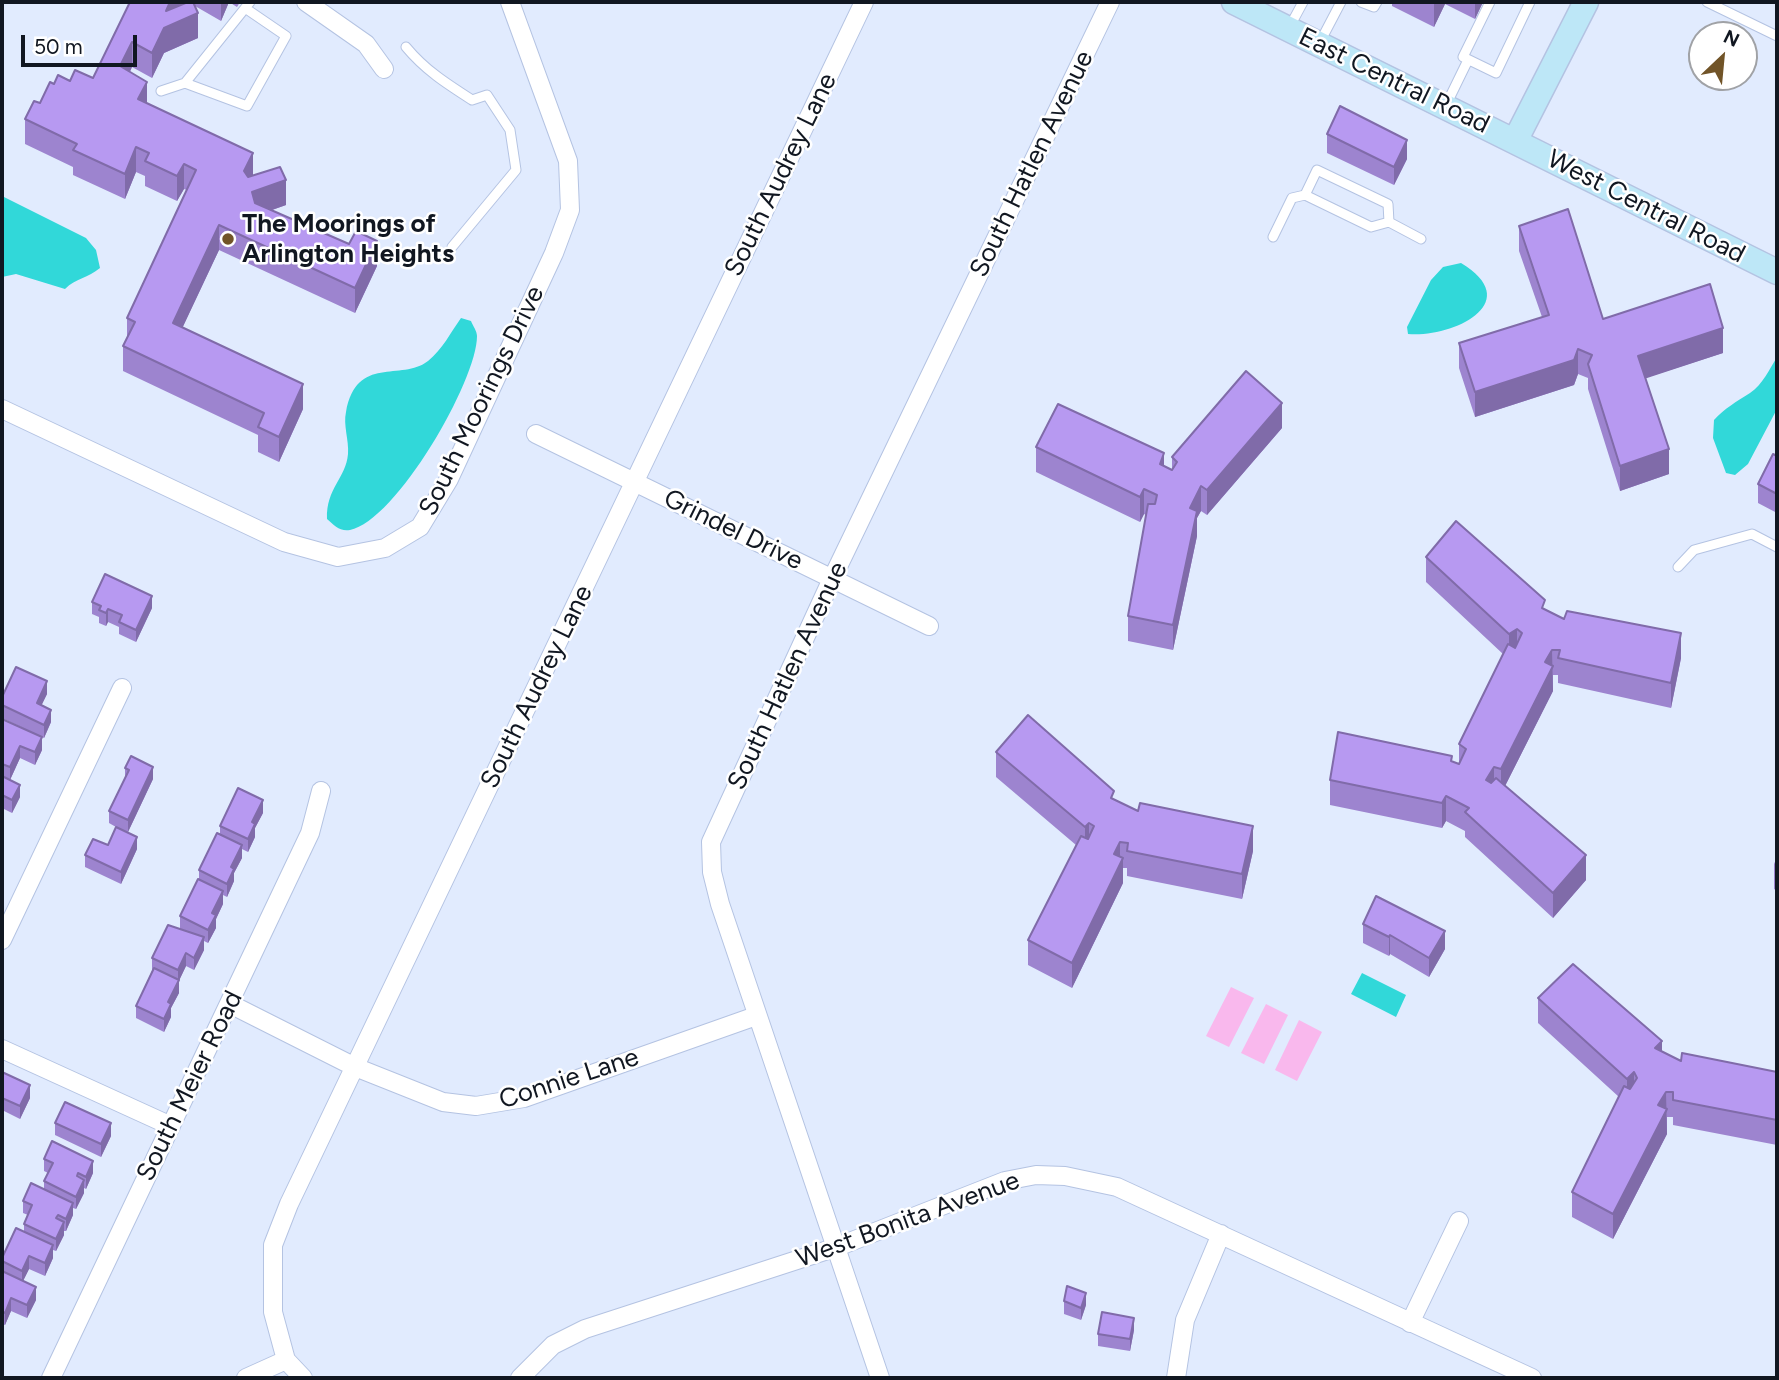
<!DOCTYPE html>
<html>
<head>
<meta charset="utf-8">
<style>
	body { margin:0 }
	#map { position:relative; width:1779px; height:1380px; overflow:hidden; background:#e1ebfe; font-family:Figtree,sans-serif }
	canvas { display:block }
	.frame { position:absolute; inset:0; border:4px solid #111721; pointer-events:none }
	.north { position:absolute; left:1688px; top:21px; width:70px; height:70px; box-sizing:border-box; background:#fff; border:2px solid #a0a2a6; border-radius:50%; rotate:26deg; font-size:19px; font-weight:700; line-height:28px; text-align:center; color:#111721 }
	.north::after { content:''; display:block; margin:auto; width:24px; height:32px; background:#715428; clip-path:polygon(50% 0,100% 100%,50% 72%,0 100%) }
	.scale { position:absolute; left:21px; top:35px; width:116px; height:32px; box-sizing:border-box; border:4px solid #111721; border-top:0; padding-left:9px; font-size:21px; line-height:24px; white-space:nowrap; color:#111721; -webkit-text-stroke:5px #fff; paint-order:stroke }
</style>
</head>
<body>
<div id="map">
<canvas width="1779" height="1380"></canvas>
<div class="frame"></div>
<div class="north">N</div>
<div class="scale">50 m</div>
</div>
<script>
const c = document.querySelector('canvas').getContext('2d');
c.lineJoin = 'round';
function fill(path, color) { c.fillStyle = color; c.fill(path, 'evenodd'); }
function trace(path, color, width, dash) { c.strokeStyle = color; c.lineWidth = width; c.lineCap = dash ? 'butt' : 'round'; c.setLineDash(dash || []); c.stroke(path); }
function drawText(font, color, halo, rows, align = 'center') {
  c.font = font + ' Figtree,sans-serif'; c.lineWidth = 5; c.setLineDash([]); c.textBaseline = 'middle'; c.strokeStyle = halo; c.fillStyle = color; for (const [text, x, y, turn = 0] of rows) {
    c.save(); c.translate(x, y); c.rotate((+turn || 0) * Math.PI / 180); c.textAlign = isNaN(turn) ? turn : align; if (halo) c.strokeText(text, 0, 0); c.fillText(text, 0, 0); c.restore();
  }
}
fill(new Path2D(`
	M1231 987 1254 998 1229 1047 1206 1036Z
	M1266 1004 1288 1015 1264 1064 1241 1053Z
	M1299 1020 1322 1032 1297 1081 1275 1070Z`), '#f9b8ed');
fill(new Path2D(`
	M2 196 86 238 96 250 100 268C88 278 76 278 65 289L16 274 2 277Z
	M1461 263C1527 303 1452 338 1408 334L1407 327 1431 280 1443 267Z
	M461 318 471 321C473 326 477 331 477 336 477 381 396 521 350 530 340 532 334 525 327 519 326 488 346 478 348 454 349 440 343 425 346 412 357 354 401 382 428 361 442 350 451 332 461 318Z
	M1777 357V409L1748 464 1735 475 1726 473 1713 438 1714 420C1725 408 1736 402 1750 393 1763 384 1769 370 1777 357Z
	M1362 973 1406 995 1396 1017 1351 994Z`), '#31d8d9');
const lane = new Path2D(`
	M1361 2 1374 7 1377 2
	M1490 2 1463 57 1496 73 1530 2
	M1707 2 1777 36
	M1289 28 1303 2
	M1320 42 1341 2
	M406 47C425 70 447 84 472 100L487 95 510 130 516 170 452 247
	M185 83 247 106 286 36 245 8
	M161 91 185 83 250 2
	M1446 105 1468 60
	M1389 222 1371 227 1305 195 1317 170 1388 204 1389 222 1421 239
	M1273 237 1292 198 1305 195
	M1678 567 1694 550 1752 534 1777 547`);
const street = new Path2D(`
	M306 2 366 44 384 69
	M2 409 284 542 338 557 385 548 420 527 449 479 554 253 570 210 568 161 510 2
	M536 434 929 626
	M2 940 122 688
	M230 1004 355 1067 443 1102 476 1106 524 1098 756 1016
	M2 1049 171 1126
	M1410 1323 1459 1221
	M51 1378 310 833 321 791
	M246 1378 286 1360
	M303 1378 286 1360 273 1312V1245L289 1204 864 2
	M520 1378 553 1345 585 1329 837 1247 1005 1181 1036 1175 1065 1176 1117 1187 1532 1378
	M880 1378 720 904 712 872 711 842 832 579 1110 2
	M1176 1378 1185 1320 1221 1234`);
const secondary = new Path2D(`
	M1234 2 1777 272
	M1515 141 1586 2`);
trace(lane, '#b4c3e2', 11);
trace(street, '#b4c3e2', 20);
trace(secondary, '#b4c3e2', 27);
trace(lane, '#fff', 9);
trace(street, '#fff', 18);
trace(secondary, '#bde7f7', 24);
fill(new Path2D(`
	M130 2H181L179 5 187 2H240L237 7 229 2 221 21 195 6 198 38 164 53 152 78 132 67 130 72 147 104 253 175 286 205 272 210 377 266 355 313 219 250 182 328 303 409 279 462 258 452V435L123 371V346L127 339V318L187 190 184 189 177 201 145 186V176L136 172 125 199 73 175V167L25 144V119L40 103 54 84 93 78Z
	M1392 2H1483L1475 19 1445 4 1434 27 1392 6Z
	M1327 134 1407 159 1394 185 1327 153Z
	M1519 226 1603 319 1723 353 1645 378 1669 474 1620 491 1588 389V378L1578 374 1574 385 1475 417 1459 368V343L1542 317 1519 251Z
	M1282 428 1207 515 1201 511 1197 518V536L1173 650 1128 641V616L1146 515 1144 514 1140 522 1036 472V447L1164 466 1172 470V457Z
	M1777 456V513L1758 503V484Z
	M1426 557 1545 609 1564 619 1681 658 1671 708 1558 683V675H1553V691L1505 786 1586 880 1553 918 1465 837V831L1446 821 1442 828 1330 805V780L1459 764V744L1503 654 1426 582Z
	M92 602 152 608 136 642 119 634V627L108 622 106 626 99 623V617L92 614Z
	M47 694 41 705 51 722 44 738 2 718V697Z
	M2 719 42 750 35 765 20 758 10 780 2 776Z
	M996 752 1114 800 1138 811 1253 851 1242 899 1127 876V868H1123V883L1072 988 1028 965V940L1076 845 996 777Z
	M125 768 153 779 128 832 137 849 121 884 85 867V855L108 845 116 827 109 823V811L125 777Z
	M2 776 20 797 12 813 2 808Z
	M263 813 255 828V837L248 852 242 849V858L234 873V881L227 897 223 895V904L216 919V928L208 943 204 941V950L194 970 186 966 179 980V993L171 1008V1017L164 1032 136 1018V1006L152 971V958L180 929V916L199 879V870L220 834V826Z
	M1777 857V891L1774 889V864Z
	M1363 924 1445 949 1429 977 1390 954 1389 956 1363 943Z
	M1538 998 1662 1052 1681 1061 1777 1072V1145L1673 1125V1117H1667V1134L1613 1239 1572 1217V1192L1619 1097 1538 1023Z
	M2 1072 30 1098 20 1119 2 1110Z
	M55 1123 111 1136 101 1157 55 1135Z
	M44 1159 93 1173 86 1189 84 1188V1193L76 1209 73 1208V1215L66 1231H64V1235L56 1251 53 1250V1258L45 1276 29 1269 23 1281 36 1300 27 1318 11 1311 5 1325 2 1324V1258L24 1231V1224L28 1215 23 1213V1201L44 1189V1181L48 1173 44 1171Z
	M1064 1301 1086 1305 1081 1320 1064 1314Z
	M1134 1330 1130 1351 1098 1346V1334Z`), '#9d84cf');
fill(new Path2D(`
	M170 2H181L171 25 198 13V38L164 53 152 78V53Z
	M221 2H229L221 21Z
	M1434 2H1445V4L1434 27Z
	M1475 2H1483L1475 19Z
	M132 42V67L120 91V66Z
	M147 82V107L138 99Z
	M1407 140V159L1394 185V167Z
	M136 147V172L125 199V174Z
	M253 153V178L244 196V171Z
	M184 164V189L177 201V176Z
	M286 180V205L252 217V192Z
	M219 225V250L173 348V323Z
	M377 241V266L355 313V288Z
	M1723 328V353L1638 381V356Z
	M1578 349V374L1574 385 1475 417V392Z
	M303 384V409L279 462V437Z
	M1282 403V428L1207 515V490Z
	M1669 449V474L1620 491V466Z
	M1164 453V478L1160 464Z
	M1201 486V511L1197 518V536L1173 650V625L1190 508Z
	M1144 489V514L1140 522V497Z
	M152 596V608L136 642V630Z
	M108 609V622L106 626V613Z
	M1517 629V654L1509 659V634Z
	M1681 633V658L1671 708V683Z
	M1552 650 1553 691 1501 794V769L1545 662Z
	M47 681V694L37 715V703Z
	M51 710V722L44 738V725Z
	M42 737V750L35 765V752Z
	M20 746V758L10 780V767Z
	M153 767V779L128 832V820Z
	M1494 767V792L1486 780Z
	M20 785V797L12 813V800Z
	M1446 796V821L1442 828V803Z
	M263 800V813L255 828V837L248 852V839L252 822Z
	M1089 823V848L1085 852V827Z
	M1253 826V851L1242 899V874Z
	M137 837V849L121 884V872Z
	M1120 842V864L1123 858V883L1072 988V963L1114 854Z
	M242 845V858L234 873V881L227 897V884L231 867Z
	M1586 855V880L1553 918V893Z
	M223 891V904L216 919V928L208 943V930L212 913Z
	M1445 931V949L1429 977V958Z
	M1390 935V954L1389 956V937Z
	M204 937V950L194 970V958Z
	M186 953V966L178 983V970Z
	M179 980V993L171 1008V1017L164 1032V1019L168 1002Z
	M1662 1041V1066L1655 1048Z
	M1634 1072V1097L1627 1104V1079Z
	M30 1085V1098L20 1119V1106Z
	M1666 1092 1667 1134 1613 1239V1214L1658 1105Z
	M111 1123V1136L101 1157V1144Z
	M93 1161V1173L86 1189V1177Z
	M84 1180V1193L76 1209V1197Z
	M73 1203V1215L66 1231V1219Z
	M64 1222V1235L56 1251V1239Z
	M53 1245V1258L45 1276V1263Z
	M29 1256V1269L22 1283V1271Z
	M36 1287V1300L27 1318V1305Z
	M1086 1293V1305L1081 1320V1308Z
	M11 1298V1311L5 1325V1313Z
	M1134 1318V1330L1130 1351V1339Z`), '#806ba9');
const building = new Path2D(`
	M130 2H170L166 11 188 2H193L198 13 164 28 152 53 132 42 120 66 147 82 138 99 253 153 244 171 248 177 280 167 286 180 252 192 255 203 349 244 356 231 377 241 355 288 219 225 173 323 303 384 279 437 258 427 264 413 123 346 135 322 127 318 196 170 184 164 177 176 145 161 149 153 136 147 125 174 73 150 77 144 25 119 34 101 40 103 50 82 54 84 58 75 70 81 75 70 93 78Z
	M1340 106 1407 140 1394 167 1327 134Z
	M1568 209 1603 319 1710 284 1723 328 1638 356 1669 449 1620 466 1588 364 1592 355 1578 349 1574 360 1475 392 1459 343 1549 315 1519 226Z
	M1246 371 1282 403 1207 490 1201 486 1190 508 1197 511 1173 625 1128 616 1148 504H1155L1157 495 1144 489 1140 497 1036 447 1058 404 1164 453 1160 464 1172 470 1177 462 1172 457Z
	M1773 454 1777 456V494L1758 484Z
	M1456 521 1545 600 1542 608 1564 619 1567 611 1681 633 1671 683 1558 658 1560 650H1552L1545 662 1553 666 1501 769 1494 767 1486 780 1491 783 1496 778 1586 855 1553 893 1465 812 1469 808 1446 796 1442 803 1330 780 1338 732 1452 756 1451 761 1459 764 1466 749 1459 744 1508 644 1515 648 1522 633 1517 629 1509 634 1426 557Z
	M105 574 152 596 136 630 119 622 122 615 108 609 106 613 99 610 101 606 92 602Z
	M16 667 47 681 37 703 51 710 44 725 2 705V697Z
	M1028 715 1114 791 1111 798 1138 811 1140 803 1253 826 1242 874 1127 851 1128 843 1120 842 1114 854 1123 858 1072 963 1028 940 1081 836 1088 839 1094 826 1089 823 1085 827 996 752Z
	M2 719 42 737 35 752 20 746 10 767 2 764Z
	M131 756 153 767 128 820 109 811 129 770 125 768Z
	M2 776 20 785 12 800 2 795Z
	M238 788 263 800 252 822 255 824 248 839 220 826Z
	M116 827 137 837 121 872 85 855 93 839 108 845Z
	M217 833 242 845 231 867 234 869 227 884 199 870Z
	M198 879 223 891 212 913 216 915 208 930 180 916Z
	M1376 896 1445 931 1429 958 1390 935 1389 937 1363 924Z
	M168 925 204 937 194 958 186 953 178 970 152 958Z
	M1573 964 1662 1041 1655 1048 1681 1061 1682 1053 1777 1072V1120L1673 1100V1092H1666L1658 1105 1667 1109 1613 1214 1572 1192 1624 1086 1630 1089 1637 1078 1634 1072 1627 1079 1538 998Z
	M154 968 179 980 168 1002 171 1004 164 1019 136 1006Z
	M2 1072 30 1085 20 1106 2 1098Z
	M65 1102 111 1123 101 1144 55 1123Z
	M52 1141 93 1161 86 1177 78 1173 77 1176 84 1180 76 1197 44 1181 53 1163 44 1159Z
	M31 1183 73 1203 66 1219 58 1215 56 1218 64 1222 56 1239 24 1224 32 1205 23 1201Z
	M16 1228 53 1245 45 1263 29 1256 22 1271 2 1261V1258Z
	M2 1271 36 1287 27 1305 11 1298 5 1313 2 1311Z
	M1067 1286 1086 1293 1081 1308 1064 1301Z
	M1102 1312 1134 1318 1130 1339 1098 1334Z`);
fill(building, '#b799f1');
trace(building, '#806ba9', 2);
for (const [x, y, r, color] of [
	[228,239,7,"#715428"]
]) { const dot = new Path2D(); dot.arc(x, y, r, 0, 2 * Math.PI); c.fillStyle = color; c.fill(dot); trace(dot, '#fff', 2.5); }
drawText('26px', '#111721', '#fff', [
	["East Central Road",1394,81,26],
	["South Hatlen Avenue",1032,164,-64],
	["South Audrey Lane",781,175,-64],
	["West Central Road",1646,207,27],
	["South Moorings Drive",482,401,-64],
	["Grindel Drive",733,530,26],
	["South Hatlen Avenue",788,676,-65],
	["South Audrey Lane",537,687,-64],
	["Connie Lane",569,1079,-18],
	["South Meier Road",190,1086,-64],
	["West Bonita Avenue",908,1220,-20]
]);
drawText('bold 26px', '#111721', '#fff', [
	["The Moorings of",242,224],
	["Arlington Heights",242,254]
], 'left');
</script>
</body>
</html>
